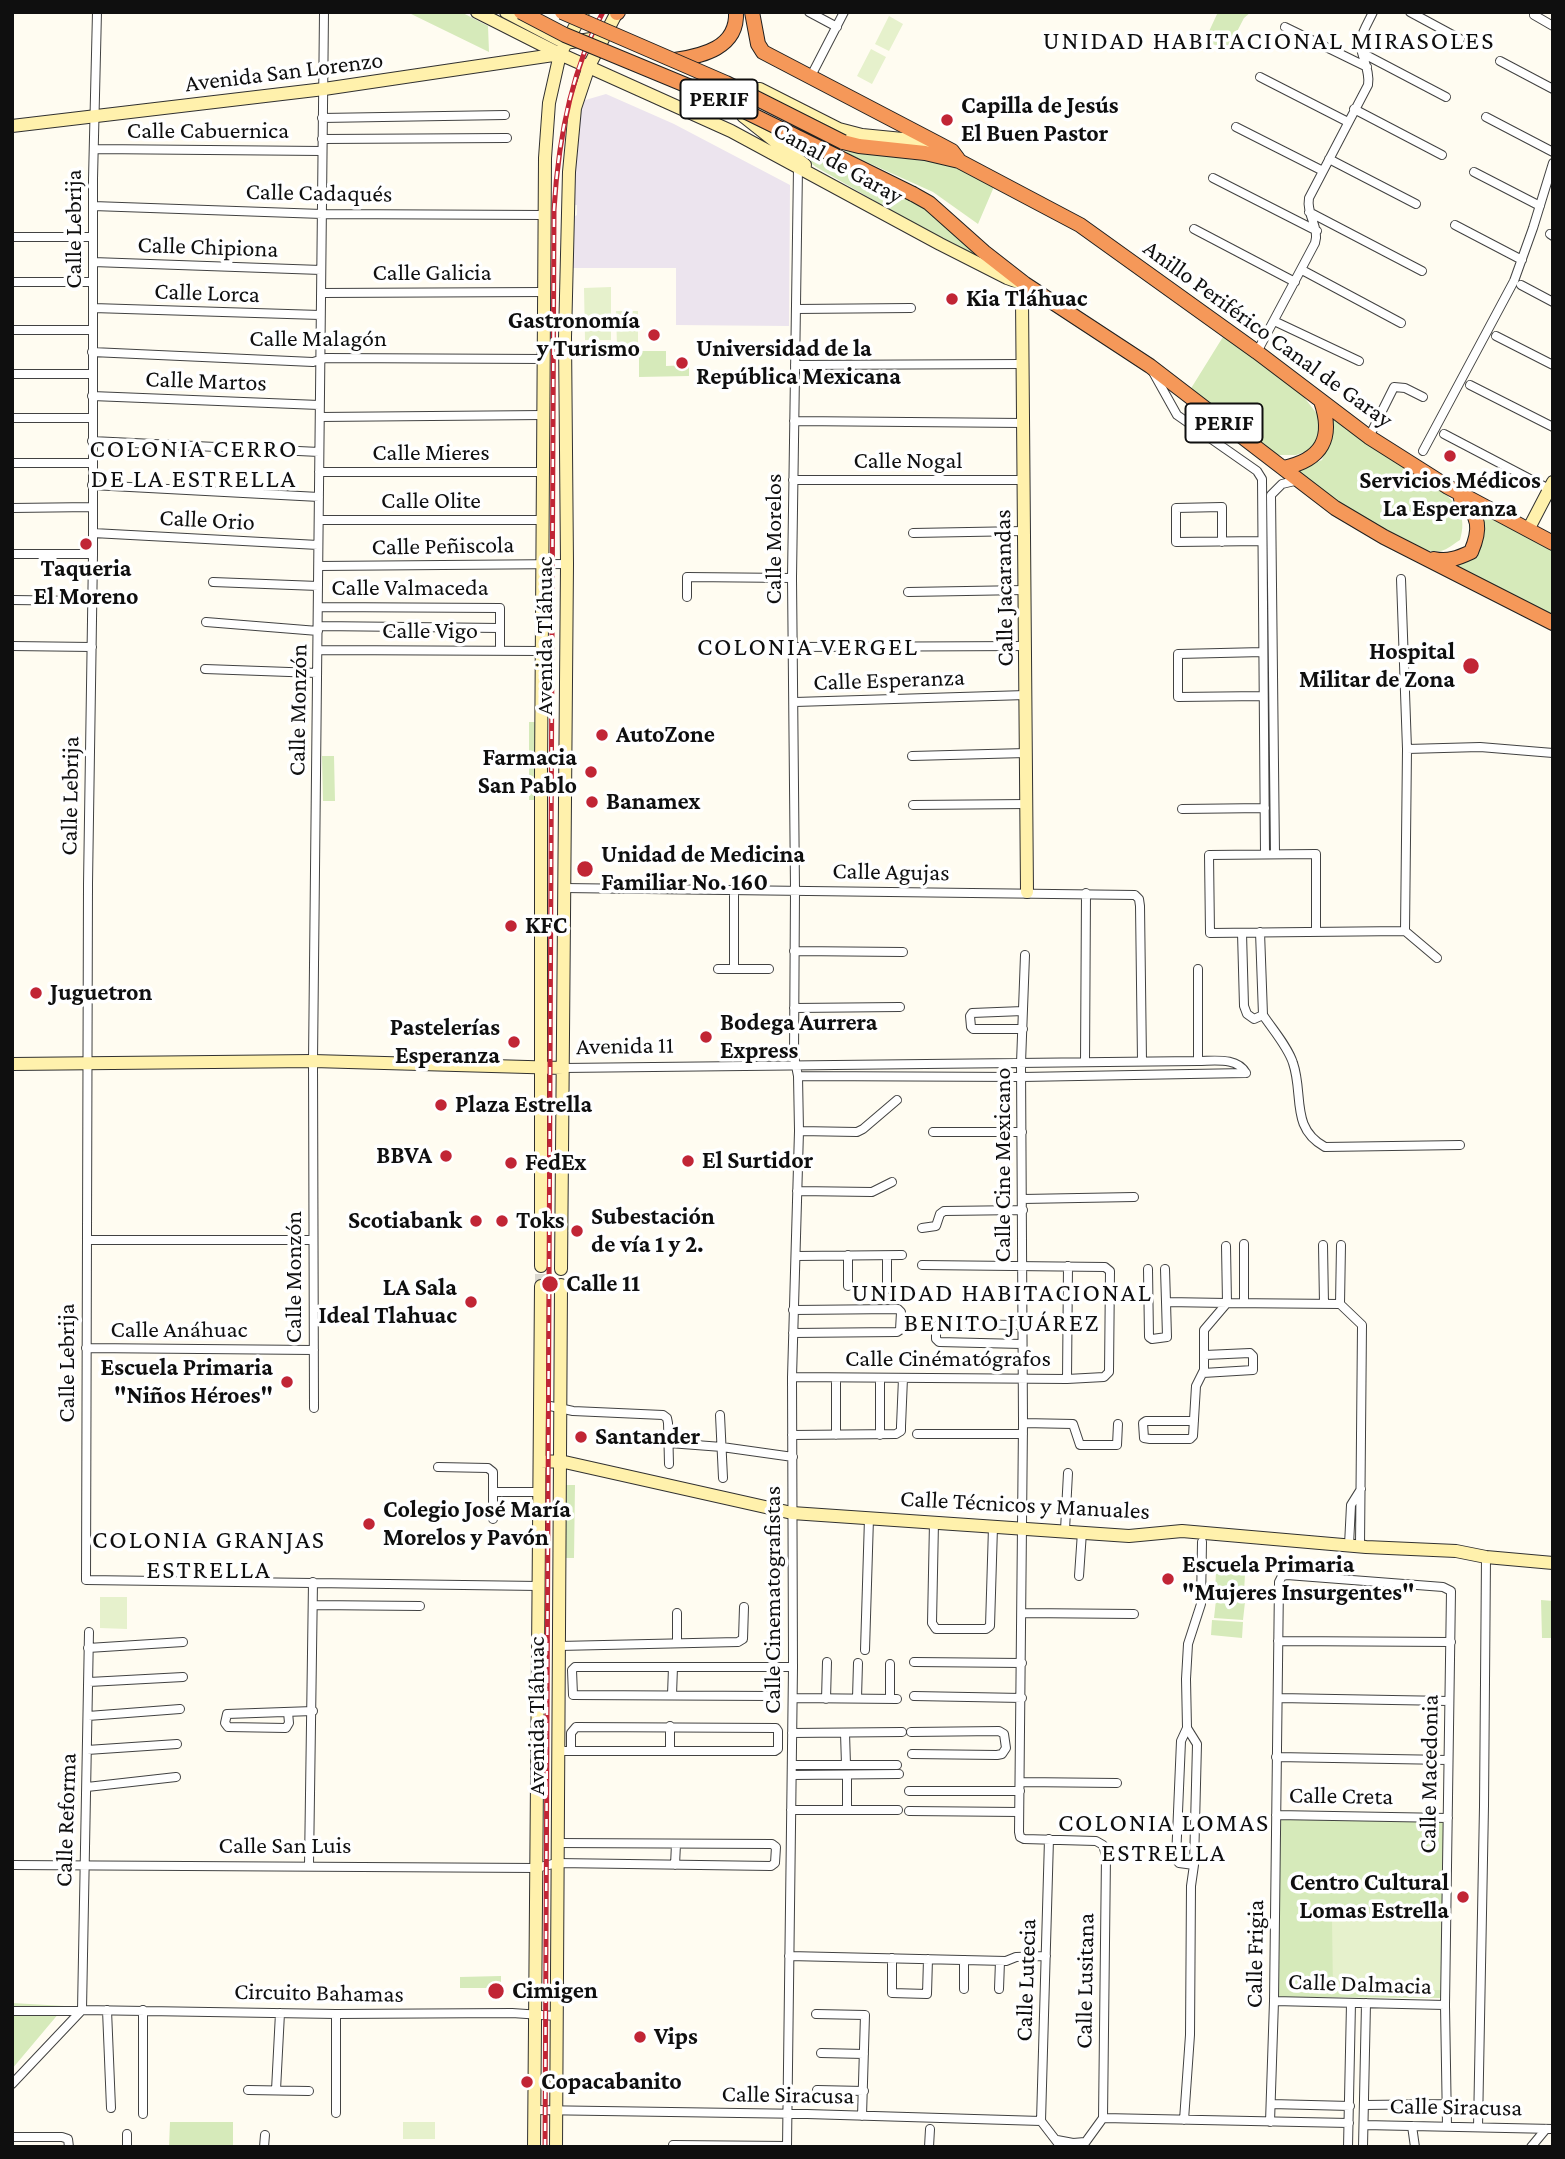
<!DOCTYPE html>
<html>
<head>
<meta charset="utf-8">
<style>
	body { margin:0 }
	#map { position:relative; width:1565px; height:2159px; overflow:hidden; background:#fffcf1; font-family:"Crimson Pro",serif }
	canvas { display:block }
	.frame { position:absolute; inset:0; border:14px solid #0f0f0f; pointer-events:none }
</style>
</head>
<body>
<div id="map">
<canvas width="1565" height="2159"></canvas>
<div class="frame"></div>
</div>
<script>
const c = document.querySelector('canvas').getContext('2d');
c.lineJoin = 'round';
function fill(path, color) { c.fillStyle = color; c.fill(path, 'evenodd'); }
function trace(path, color, width, dash) { c.strokeStyle = color; c.lineWidth = width; c.lineCap = dash ? 'butt' : 'round'; c.setLineDash(dash || []); c.stroke(path); }
function drawText(font, color, halo, rows, align = 'center') {
  c.font = font + ' "Crimson Pro",serif'; c.lineWidth = 7; c.setLineDash([]); c.textBaseline = 'middle'; c.strokeStyle = halo; c.fillStyle = color; for (const [text, x, y, turn = 0] of rows) {
    c.save(); c.translate(x, y); c.rotate((+turn || 0) * Math.PI / 180); c.textAlign = isNaN(turn) ? turn : align; if (halo) c.strokeText(text, 0, 0); c.fillText(text, 0, 0); c.restore();
  }
}
fill(new Path2D(`
	M606 94 674 124 790 185 789 326 676 325V268H572V218L577 215V205H572L582 101Z`), '#ece4ee');
fill(new Path2D(`
	M407 12H461L488 26 489 52Z
	M1218 12H1251L1244 18 1227 51 1205 40Z
	M756 121 912 199 954 232 978 256 960 250 816 167Z
	M842 151 958 165 996 182 978 224 933 192Z
	M1226 332 1287 375 1317 414 1320 435 1315 448 1296 455H1277L1190 390Z
	M639 351H666V366L689 365V376L639 377Z
	M1330 414C1360 434 1443 481 1458 509 1464 519 1463 529 1460 540 1455 543 1447 550 1441 551 1410 557 1320 489 1293 469L1299 470 1322 460 1330 438Z
	M1476 509 1553 548V616L1453 565 1473 553Z
	M529 722H538V800H529Z
	M322 756H334L335 801H323Z
	M563 1485H575L574 1558H563Z
	M1216 1572 1245 1574 1244 1592 1215 1591Z
	M1216 1600 1245 1602 1243 1620 1214 1618Z
	M1541 1600 1553 1601V1638H1542Z
	M1212 1620 1243 1622 1242 1638 1211 1635Z
	M1278 1816 1444 1821V1998L1277 1997Z
	M501 1976V1988H460V1977Z
	M12 2003 65 2006 12 2069Z
	M170 2122H233V2147H169Z`), '#d6eaba');
fill(new Path2D(`
	M889 16 903 24 889 51 875 44Z
	M871 49 886 57 872 84 857 76Z
	M611 287V340H585L584 288Z
	M616 311H638V347H617Z
	M100 1597H127V1629L100 1628Z
	M1445 1917 1446 1990 1333 1991 1332 1919Z
	M403 2122H435V2139H403Z`), '#e6f1cc');
trace(new Path2D(`
	M541 1286V1266`), '#dbd8cf', 12, [12, 6]);
const street = new Path2D(`
	M97 12 93 179V554L88 884 86 1580 539 1586
	M809 12 837 27
	M1410 12 1460 39
	M1534 15 1553 26
	M1285 27 1367 67
	M1364 54 1446 97
	M1500 61 1553 89
	M811 76 844 12
	M1260 77 1348 122
	M1354 109 1442 155
	M1486 117 1553 152
	M322 118 505 115
	M1236 127 1323 171
	M322 139 507 138
	M94 149 322 151
	M1329 159 1416 204
	M1474 172 1540 206
	M1213 178 1317 231
	M93 206 322 214 544 215
	M1309 212 1422 271
	M1455 225 1522 260
	M1194 229 1295 282
	M1550 234 1553 236
	M12 237H93
	M93 262 321 270
	M1302 270 1401 323
	M12 282H92
	M1521 285 1553 302
	M321 293 544 292
	M93 308 320 315
	M796 309 911 308
	M1274 321 1359 361
	M12 330H92
	M1496 336 1553 365
	M92 352 313 362 326 358 544 359
	M1257 352 1315 243C1320 227 1306 215 1309 198L1368 85C1371 69 1358 52 1361 39 1363 30 1369 21 1373 12
	M795 365 1022 364
	M1153 372 1177 415 1257 471 1262 479 1265 854
	M12 374H92
	M1470 385 1553 427
	M92 396 319 405
	M320 417 543 415
	M12 418H92
	M794 421 1023 423
	M1444 434 1549 489
	M1369 437 1394 387 1405 388 1423 397
	M92 441 319 452
	M1423 451 1514 281 1533 228 1553 163
	M12 463H92
	M319 472H543
	M793 480H1024
	M92 485 319 497
	M12 508 93 507
	M319 520H543
	M93 533 318 545
	M913 533 1024 531
	M1222 542V507L1176 508V542L1262 541
	M12 554H93
	M319 566 567 564
	M1401 579 1407 749 1405 931
	M213 582 318 586
	M908 592 1025 590
	M687 597V577L792 578
	M12 600 93 601
	M318 607 500 608V651
	M206 622 318 631
	M318 626 500 628
	M12 646 92 647
	M794 647 1025 646
	M318 650 542 651
	M1263 652 1178 654V697L1263 696
	M205 669 317 673
	M795 702 1026 695
	M1407 749 1480 747 1553 753
	M912 756 1026 753
	M913 805 1027 804
	M1182 809 1265 808
	M1275 854 1271 495 1282 484 1299 480
	M563 888 1135 895 1139 899 1140 906 1142 1061
	M1316 932V854L1209 855 1210 933 1405 931 1437 958
	M1242 933 1244 1006 1247 1014 1254 1019 1263 1015 1260 932
	M794 951 903 952
	M1025 955 1021 1063 1023 1423 1019 1832 1020 1837 1024 1839 1096 1841 1103 1845 1106 1855 1103 2118 1082 2147
	M718 969H769
	M734 969V890
	M794 1008 900 1007
	M1263 1015C1273 1030 1288 1047 1293 1063 1304 1095 1290 1128 1325 1147L1460 1145
	M1023 1029H973L971 1027 970 1016 972 1013 1023 1011
	M1198 1061V969
	M1085 1062 1086 893
	M563 1068 1198 1061C1215 1061 1237 1057 1246 1073
	M798 1076 1022 1077 1246 1073
	M799 1131 857 1132 863 1129 897 1100
	M933 1132H1022
	M797 1191 872 1192 892 1182
	M1023 1199 1134 1197
	M922 1228 936 1226 940 1214 944 1211 1023 1210
	M87 1240H312
	M1244 1244V1303
	M1323 1245 1324 1304
	M1341 1245 1340 1304 1362 1325 1360 1546
	M796 1256 902 1255
	M887 1256V1289
	M1148 1269 1149 1337 1152 1339 1167 1337 1166 1302
	M1165 1269 1166 1302 1227 1303 1226 1246
	M848 1286V1255
	M1022 1325 940 1324 936 1326V1339L939 1342 1022 1344
	M793 1333 897 1332 900 1330 901 1312 898 1309 793 1310
	M86 1348 314 1350
	M1203 1373 1253 1370V1356L1250 1353 1205 1355
	M792 1377 1067 1379 1104 1377 1109 1372 1110 1271 1105 1267 922 1265
	M1067 1379 1068 1266
	M541 1404 573 1411 663 1415 667 1418 668 1423 669 1464
	M314 1408 313 1061 324 12
	M720 1415 723 1478
	M1194 1421H1146L1143 1423 1144 1438 1150 1439H1190L1193 1436 1196 1386 1204 1370V1330L1227 1303 1340 1304
	M1023 1423 1073 1424 1080 1445H1117L1118 1424
	M917 1434H1023
	M792 1435 896 1434 901 1431V1426L903 1378
	M836 1435V1378
	M880 1435V1379
	M669 1443 722 1447 793 1457
	M438 1467 488 1468 493 1472V1519
	M494 1492H541
	M934 1522 932 1623 936 1629H986L990 1626 993 1527
	M1065 1530 1068 1473
	M1349 1545 1351 1505 1361 1489
	M1079 1576 1082 1532
	M313 1605 420 1606
	M1022 1613 1134 1614
	M1278 1641 1451 1642
	M677 1643V1613
	M559 1646 738 1642 743 1639 744 1607
	M88 1648 183 1642
	M865 1650 869 1518
	M914 1662 1022 1663
	M890 1664V1699
	M776 1667 775 1693 772 1696 573 1695 572 1670 575 1667H793
	M89 1682 183 1677
	M672 1695 673 1667
	M914 1696 1022 1698
	M793 1698 897 1699
	M857 1698 858 1663
	M1278 1698 1449 1701
	M826 1699 827 1662
	M288 1712 289 1723 286 1728 228 1727 225 1723 227 1714 313 1711
	M88 1716 180 1709
	M670 1726V1751
	M1187 1728 1181 1741 1176 1859 1179 1863 1194 1865
	M911 1732 999 1731 1004 1734 1006 1748 1002 1754 997 1755 912 1754
	M792 1733 902 1732
	M845 1733 846 1765
	M87 1750 177 1744
	M558 1750 565 1751H775L778 1749V1731L776 1728 576 1727 571 1733V1751
	M1276 1757 1448 1760
	M792 1765H897
	M792 1775 899 1774
	M1020 1782 1117 1783
	M87 1787 176 1777
	M909 1791H1020
	M791 1810H898
	M847 1810V1775
	M909 1811 1019 1812
	M1276 1815 1448 1818
	M12 1865 536 1868 557 1863 771 1866 775 1863 776 1847 772 1844 557 1843
	M309 1865 313 1582
	M675 1865 676 1844
	M789 1956 1006 1961 1016 1957 1046 1956
	M892 1958V1993L927 1994 928 1959
	M964 1989V1960
	M999 1989 1000 1961
	M1274 2001 1445 2005
	M82 2010 336 2014 512 2013 556 2016
	M82 2010 89 1632
	M107 2010 111 2108
	M143 2010V2114
	M12 2011H79
	M816 2014 865 2015 862 2116
	M821 2053 864 2054
	M12 2084 82 2010
	M248 2090 309 2091
	M276 2090 280 2013
	M817 2090 864 2091
	M1271 2104 1350 2106
	M1365 2105 1445 2104
	M534 2110 807 2114 1041 2121
	M336 2113V2014
	M1103 2118 1349 2123
	M1184 2120 1190 2035 1191 1886 1194 1865 1197 1744 1187 1728 1186 1679 1188 1644 1201 1604 1202 1542
	M1041 2121 1049 1839
	M1041 2121 1061 2147
	M1270 2122 1274 2001 1279 1582 1282 1576 1287 1575 1443 1587 1451 1591 1445 2005 1447 2126
	M1364 2125 1553 2129
	M1412 2126 1415 2147
	M1478 2127 1484 1806 1486 1557
	M12 2137H62L68 2139 69 2147
	M1057 2140 1073 2143 1085 2142
	M673 2145 787 2146
	M127 2147V2134
	M264 2147 265 2135
	M787 2147 793 1667 792 1377 799 1131 798 1076 794 1056 795 890 792 578 798 168
	M929 2147 930 2129
	M1348 2147 1351 2003
	M1363 2147 1366 2003
	M1531 2147 1546 2129`);
const secondary = new Path2D(`
	M477 12 560 54 731 131 940 244 1007 278 1021 283
	M506 12 565 43 604 37
	M12 126 324 89 560 54
	M805 165 743 116C738 100 743 92 760 89L839 129 862 135 933 142
	M1027 285 1022 299 1027 892
	M1528 530 1553 482
	M12 1064 313 1061 563 1068
	M541 1266V773L545 158 549 103 560 54 583 12
	M561 1269 567 564 565 337 569 172 575 108 589 66 617 12
	M541 1462 560 1461 792 1513 1129 1536 1182 1531 1366 1547 1456 1551 1486 1557 1553 1563
	M534 2147 541 1286
	M556 2147 561 1285`);
const highway = new Path2D(`
	M752 12 758 44 763 52 937 143 952 151 958 159
	M617 13 618 12
	M675 60C702 56 738 48 736 12
	M843 142 859 146 925 153 959 161 1080 225 1257 352 1369 437 1448 487 1553 543
	M913 194 929 203 984 252 1025 284 1150 366 1335 508 1384 537 1553 623
	M1283 468C1322 460 1334 438 1321 401
	M1434 559C1448 562 1458 558 1471 552 1481 529 1480 516 1461 499`);
trace(street, '#424242', 10);
trace(secondary, '#313131', 14);
trace(highway, '#202020', 16);
trace(street, '#fff', 8);
trace(secondary, '#fff1ac', 12);
trace(highway, '#f59859', 14);
const rail = new Path2D(`
	M545 2147 554 210C558 142 570 72 603 12`);
trace(rail, '#c12535', 5);
trace(rail, '#fff', 2.5, [8]);
const highwayBridge = new Path2D(`
	M521 12 565 35 722 100 913 194
	M562 12 726 83 843 142`);
trace(highwayBridge, '#202020', 16, []);
trace(highwayBridge, '#f59859', 14);
for (const [x, y, r, color] of [
	[947,120,7,"#c12535"],
	[952,299,7,"#c12535"],
	[654,335,7,"#c12535"],
	[682,363,7,"#c12535"],
	[1450,456,7,"#c12535"],
	[86,544,7,"#c12535"],
	[1471,666,9,"#c12535"],
	[602,735,7,"#c12535"],
	[591,772,7,"#c12535"],
	[592,802,7,"#c12535"],
	[585,869,9,"#c12535"],
	[511,926,7,"#c12535"],
	[36,993,7,"#c12535"],
	[706,1037,7,"#c12535"],
	[514,1042,7,"#c12535"],
	[441,1105,7,"#c12535"],
	[446,1156,7,"#c12535"],
	[688,1161,7,"#c12535"],
	[511,1163,7,"#c12535"],
	[476,1221,7,"#c12535"],
	[502,1221,7,"#c12535"],
	[577,1231,7,"#c12535"],
	[550,1284,9,"#c12535"],
	[471,1302,7,"#c12535"],
	[287,1382,7,"#c12535"],
	[581,1437,7,"#c12535"],
	[369,1524,7,"#c12535"],
	[1168,1579,7,"#c12535"],
	[1463,1897,7,"#c12535"],
	[496,1991,9,"#c12535"],
	[640,2037,7,"#c12535"],
	[527,2082,7,"#c12535"]
]) { const dot = new Path2D(); dot.arc(x, y, r, 0, 2 * Math.PI); c.fillStyle = color; c.fill(dot); trace(dot, '#fff', 2.5); }
for (const [x, y, w] of [
	[719,99,77],
	[1224,423,77]
]) { const box = new Path2D(); box.roundRect(x - w / 2, y - 19.5, w, 39, 5); c.fillStyle = '#fff'; c.fill(box); trace(box, '#0f0f0f', 2); }
drawText('bold 23px', '#0f0f0f', null, [
	["PERIF",719,99],
	["PERIF",1224,423]
]);
drawText('24px', '#0f0f0f', '#fff', [
	["Avenida San Lorenzo",284,72,-7],
	["Calle Cabuernica",208,131],
	["Canal de Garay",838,163,29],
	["Calle Cadaqués",319,193,1],
	["Calle Lebrija",74,229,-90],
	["Calle Chipiona",208,247,2],
	["Calle Galicia",432,273],
	["Calle Lorca",207,293,2],
	["Anillo Periférico Canal de Garay",1268,334,36],
	["Calle Malagón",318,339],
	["Calle Martos",206,381,2],
	["Calle Mieres",431,453],
	["Calle Nogal",908,461],
	["Calle Olite",431,501],
	["Calle Orio",207,520,3],
	["Calle Morelos",774,539,-90],
	["Calle Peñiscola",443,546,-1],
	["Calle Valmaceda",410,588],
	["Calle Jacarandas",1004,588,-91],
	["Calle Vigo",430,631],
	["Avenida Tláhuac",545,636,-90],
	["Calle Esperanza",889,680,-2],
	["Calle Monzón",298,710,-89],
	["Calle Lebrija",70,796,-89],
	["Calle Agujas",891,872,1],
	["Avenida 11",625,1046,-1],
	["Calle Cine Mexicano",1003,1165,-90],
	["Calle Monzón",294,1277,-90],
	["Calle Anáhuac",179,1330],
	["Calle Cinématógrafos",948,1359],
	["Calle Lebrija",67,1363,-90],
	["Calle Técnicos y Manuales",1025,1505,3],
	["Calle Cinematografistas",773,1600,-90],
	["Avenida Tláhuac",537,1716,-90],
	["Calle Macedonia",1429,1774,-89],
	["Calle Creta",1341,1796,1],
	["Calle Reforma",66,1820,-88],
	["Calle San Luis",285,1846],
	["Calle Frigia",1255,1954,-89],
	["Calle Lutecia",1026,1980,-88],
	["Calle Lusitana",1085,1981,-89],
	["Calle Dalmacia",1360,1984,2],
	["Circuito Bahamas",319,1993,1],
	["Calle Siracusa",788,2095,1],
	["Calle Siracusa",1456,2107,1]
]);
drawText('bold 24px', '#0f0f0f', '#fff', [
	["Capilla de Jesús",961,106],
	["El Buen Pastor",961,134],
	["Kia Tláhuac",966,299],
	["Gastronomía",640,321,"right"],
	["y Turismo",640,349,"right"],
	["Universidad de la",696,349],
	["República Mexicana",696,377],
	["Servicios Médicos",1450,481,"center"],
	["La Esperanza",1450,509,"center"],
	["Taqueria",86,569,"center"],
	["El Moreno",86,597,"center"],
	["Hospital",1455,652,"right"],
	["Militar de Zona",1455,680,"right"],
	["AutoZone",616,735],
	["Farmacia",577,758,"right"],
	["San Pablo",577,786,"right"],
	["Banamex",606,802],
	["Unidad de Medicina",601,855],
	["Familiar No. 160",601,883],
	["KFC",525,926],
	["Juguetron",50,993],
	["Bodega Aurrera",720,1023],
	["Express",720,1051],
	["Pastelerías",500,1028,"right"],
	["Esperanza",500,1056,"right"],
	["Plaza Estrella",455,1105],
	["BBVA",432,1156,"right"],
	["El Surtidor",702,1161],
	["FedEx",525,1163],
	["Subestación",591,1217],
	["de vía 1 y 2.",591,1245],
	["Scotiabank",462,1221,"right"],
	["Toks",516,1221],
	["Calle 11",566,1284],
	["LA Sala",457,1288,"right"],
	["Ideal Tlahuac",457,1316,"right"],
	["Escuela Primaria",273,1368,"right"],
	["\"Niños Héroes\"",273,1396,"right"],
	["Santander",595,1437],
	["Colegio José María",383,1510],
	["Morelos y Pavón",383,1538],
	["Escuela Primaria",1182,1565],
	["\"Mujeres Insurgentes\"",1182,1593],
	["Centro Cultural",1449,1883,"right"],
	["Lomas Estrella",1449,1911,"right"],
	["Cimigen",512,1991],
	["Vips",654,2037],
	["Copacabanito",541,2082]
], 'left');
c.letterSpacing = '2px';
drawText('26px', '#0f0f0f', '#fff', [
	["UNIDAD HABITACIONAL MIRASOLES",1269,41],
	["COLONIA CERRO",194,449],
	["DE LA ESTRELLA",194,479],
	["COLONIA VERGEL",808,647],
	["UNIDAD HABITACIONAL",1002,1293],
	["BENITO JUÁREZ",1002,1323],
	["COLONIA GRANJAS",209,1540],
	["ESTRELLA",209,1570],
	["COLONIA LOMAS",1164,1823],
	["ESTRELLA",1164,1853]
]);
c.letterSpacing = '0px';
</script>
</body>
</html>
